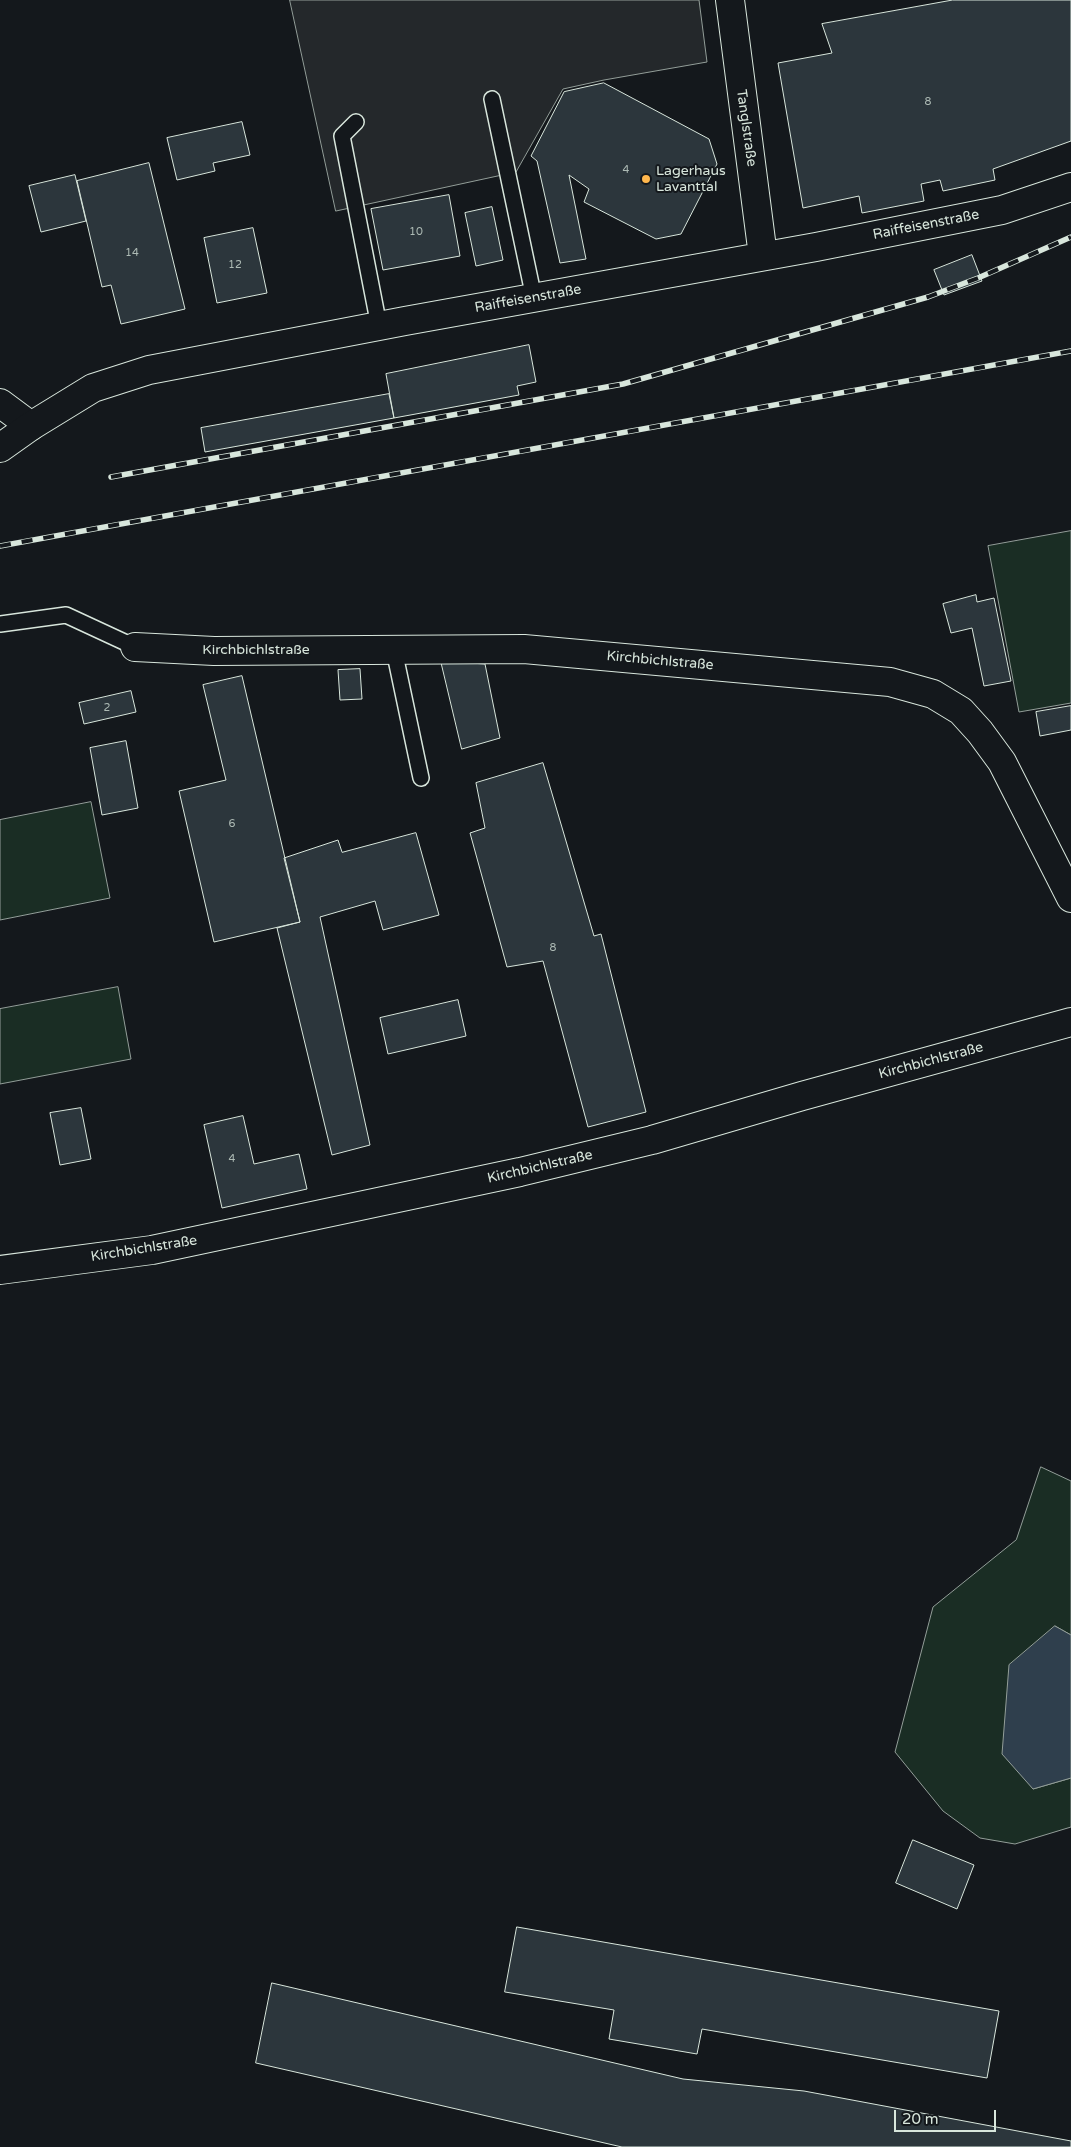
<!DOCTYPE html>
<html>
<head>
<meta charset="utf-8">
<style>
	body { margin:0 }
	#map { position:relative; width:1071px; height:2147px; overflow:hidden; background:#14181c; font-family:"Varela Round",sans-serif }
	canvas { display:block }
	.scale { position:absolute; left:894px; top:2110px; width:102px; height:22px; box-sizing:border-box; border:2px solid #d8e6dc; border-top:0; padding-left:6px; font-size:15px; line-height:18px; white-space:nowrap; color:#d8e6dc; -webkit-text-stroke:4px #14181c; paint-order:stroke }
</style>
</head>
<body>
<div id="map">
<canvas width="1071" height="2147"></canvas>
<div class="scale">20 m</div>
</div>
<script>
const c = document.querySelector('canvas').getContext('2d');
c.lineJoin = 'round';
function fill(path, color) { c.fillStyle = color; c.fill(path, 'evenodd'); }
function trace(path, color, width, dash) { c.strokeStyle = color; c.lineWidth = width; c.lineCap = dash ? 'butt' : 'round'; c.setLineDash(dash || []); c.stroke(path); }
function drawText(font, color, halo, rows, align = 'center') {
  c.font = font + ' "Varela Round",sans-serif'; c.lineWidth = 4; c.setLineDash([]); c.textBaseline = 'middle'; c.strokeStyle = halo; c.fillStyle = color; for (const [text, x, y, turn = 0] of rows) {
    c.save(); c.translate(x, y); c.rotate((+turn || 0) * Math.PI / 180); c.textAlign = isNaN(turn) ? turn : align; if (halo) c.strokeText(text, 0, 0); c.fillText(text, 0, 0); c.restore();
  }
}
const green = new Path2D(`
	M1071 531V703L1019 712 988 546Z
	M91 802 110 898 0 920V820Z
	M118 987 131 1059 0 1084V1009Z
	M1041 1467 1071 1481V1635L1055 1626 1033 1789 1071 1778V1827L1015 1844 980 1838 943 1811 895 1752 933 1607 1016 1540Z`);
fill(green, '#1a2d24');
trace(green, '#939e99', 1);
const parking = new Path2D(`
	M290 0H699L707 62 604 80 563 89 516 172 336 211Z`);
fill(parking, '#24282b');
trace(parking, '#939e99', 1);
const water = new Path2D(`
	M1055 1626 1071 1635V1778L1033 1789 1002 1754 1009 1665Z`);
fill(water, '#2f3f4d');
trace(water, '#939e99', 1);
const building = new Path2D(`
	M953 0H1071V141L993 169 995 180 943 191 940 180 921 184 924 201 862 213 859 196 803 208 778 63 832 53 822 24Z
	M604 83 709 139 717 164 681 234 656 239 584 202 589 189 569 175 586 259 560 263 537 161 531 156 564 92Z
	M242 122 250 155 213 163 215 171 177 180 167 138Z
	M149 163 185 309 121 324 111 285 102 287 77 181Z
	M75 175 86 221 41 232 29 186Z
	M449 195 460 256 383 270 371 209Z
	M492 207 503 260 476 266 465 213Z
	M253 228 267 293 217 303 204 238Z
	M972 255 982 281 944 295 934 270Z
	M529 345 536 382 517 386 519 395 394 418 386 374Z
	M389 394 394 418 205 452 201 428Z
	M976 595 977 602 994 598 1011 681 984 686 972 628 951 633 943 604Z
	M441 661 485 664 500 738 462 749Z
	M360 669 362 699 340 700 338 670Z
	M242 676 300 922 214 942 179 791 226 780 203 685Z
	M131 691 136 712 84 724 79 703Z
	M1071 706V730L1040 736 1036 712Z
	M126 741 138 808 102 815 90 748Z
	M543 763 594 936 601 934 646 1112 588 1127 543 961 507 967 470 833 485 828 476 783Z
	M416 833 439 915 383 930 375 901 320 917 370 1145 332 1155 277 928 300 922 284 858 338 840 342 852Z
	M458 1000 466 1036 388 1054 380 1018Z
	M81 1108 91 1159 60 1165 50 1113Z
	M243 1116 254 1164 299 1154 307 1189 222 1208 204 1125Z
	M913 1840 974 1865 957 1909 896 1883Z
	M517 1927 999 2011 987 2078 702 2029 697 2054 609 2039 614 2010 505 1992Z
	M272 1983 683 2079 804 2091 1071 2141V2147H622L256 2063Z`);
fill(building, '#2c363c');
trace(building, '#d8e6dc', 1);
const service = new Path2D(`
	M492 99 534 298
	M356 122 342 136 379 326
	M0 624 66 615 135 647
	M394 650 421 778`);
const minor = new Path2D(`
	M0 403 31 426
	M135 647 214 651 524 649 890 682 933 694 961 711 980 732 1002 762 1071 898
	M0 1270 152 1250 520 1172 652 1140 802 1096 1071 1022`);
const tertiary = new Path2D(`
	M730 0 763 256
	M0 448 31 426 93 388 149 370 405 321 816 247 1002 210 1071 187`);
trace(service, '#d8e6dc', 18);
trace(minor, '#d8e6dc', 30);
trace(tertiary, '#d8e6dc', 30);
trace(service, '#14181c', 15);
trace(minor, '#14181c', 28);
trace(tertiary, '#14181c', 28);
const rail = new Path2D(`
	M111 477 623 384 928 297 978 278 1071 237
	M0 546 1071 351`);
trace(rail, '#d8e6dc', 5.5);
trace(rail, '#14181c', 4, [11]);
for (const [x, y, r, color] of [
	[646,179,5,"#ffb74d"]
]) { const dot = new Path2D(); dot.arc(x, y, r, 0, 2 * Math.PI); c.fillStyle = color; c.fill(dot); trace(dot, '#14181c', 2); }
drawText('11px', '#adbab4', null, [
	["8",928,102],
	["4",626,170],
	["10",416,232],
	["14",132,253],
	["12",235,265],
	["2",107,708],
	["6",232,824],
	["8",553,948],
	["4",232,1159]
]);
drawText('14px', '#d8e6dc', '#14181c', [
	["Tanglstraße",746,128,82],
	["Raiffeisenstraße",926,225,-11],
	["Raiffeisenstraße",528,299,-10],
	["Kirchbichlstraße",256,650],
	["Kirchbichlstraße",660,661,5],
	["Kirchbichlstraße",931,1061,-15],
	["Kirchbichlstraße",540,1167,-13],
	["Kirchbichlstraße",144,1249,-9]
]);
drawText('14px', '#d8e6dc', '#14181c', [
	["Lagerhaus",656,171],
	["Lavanttal",656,187]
], 'left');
</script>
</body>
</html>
